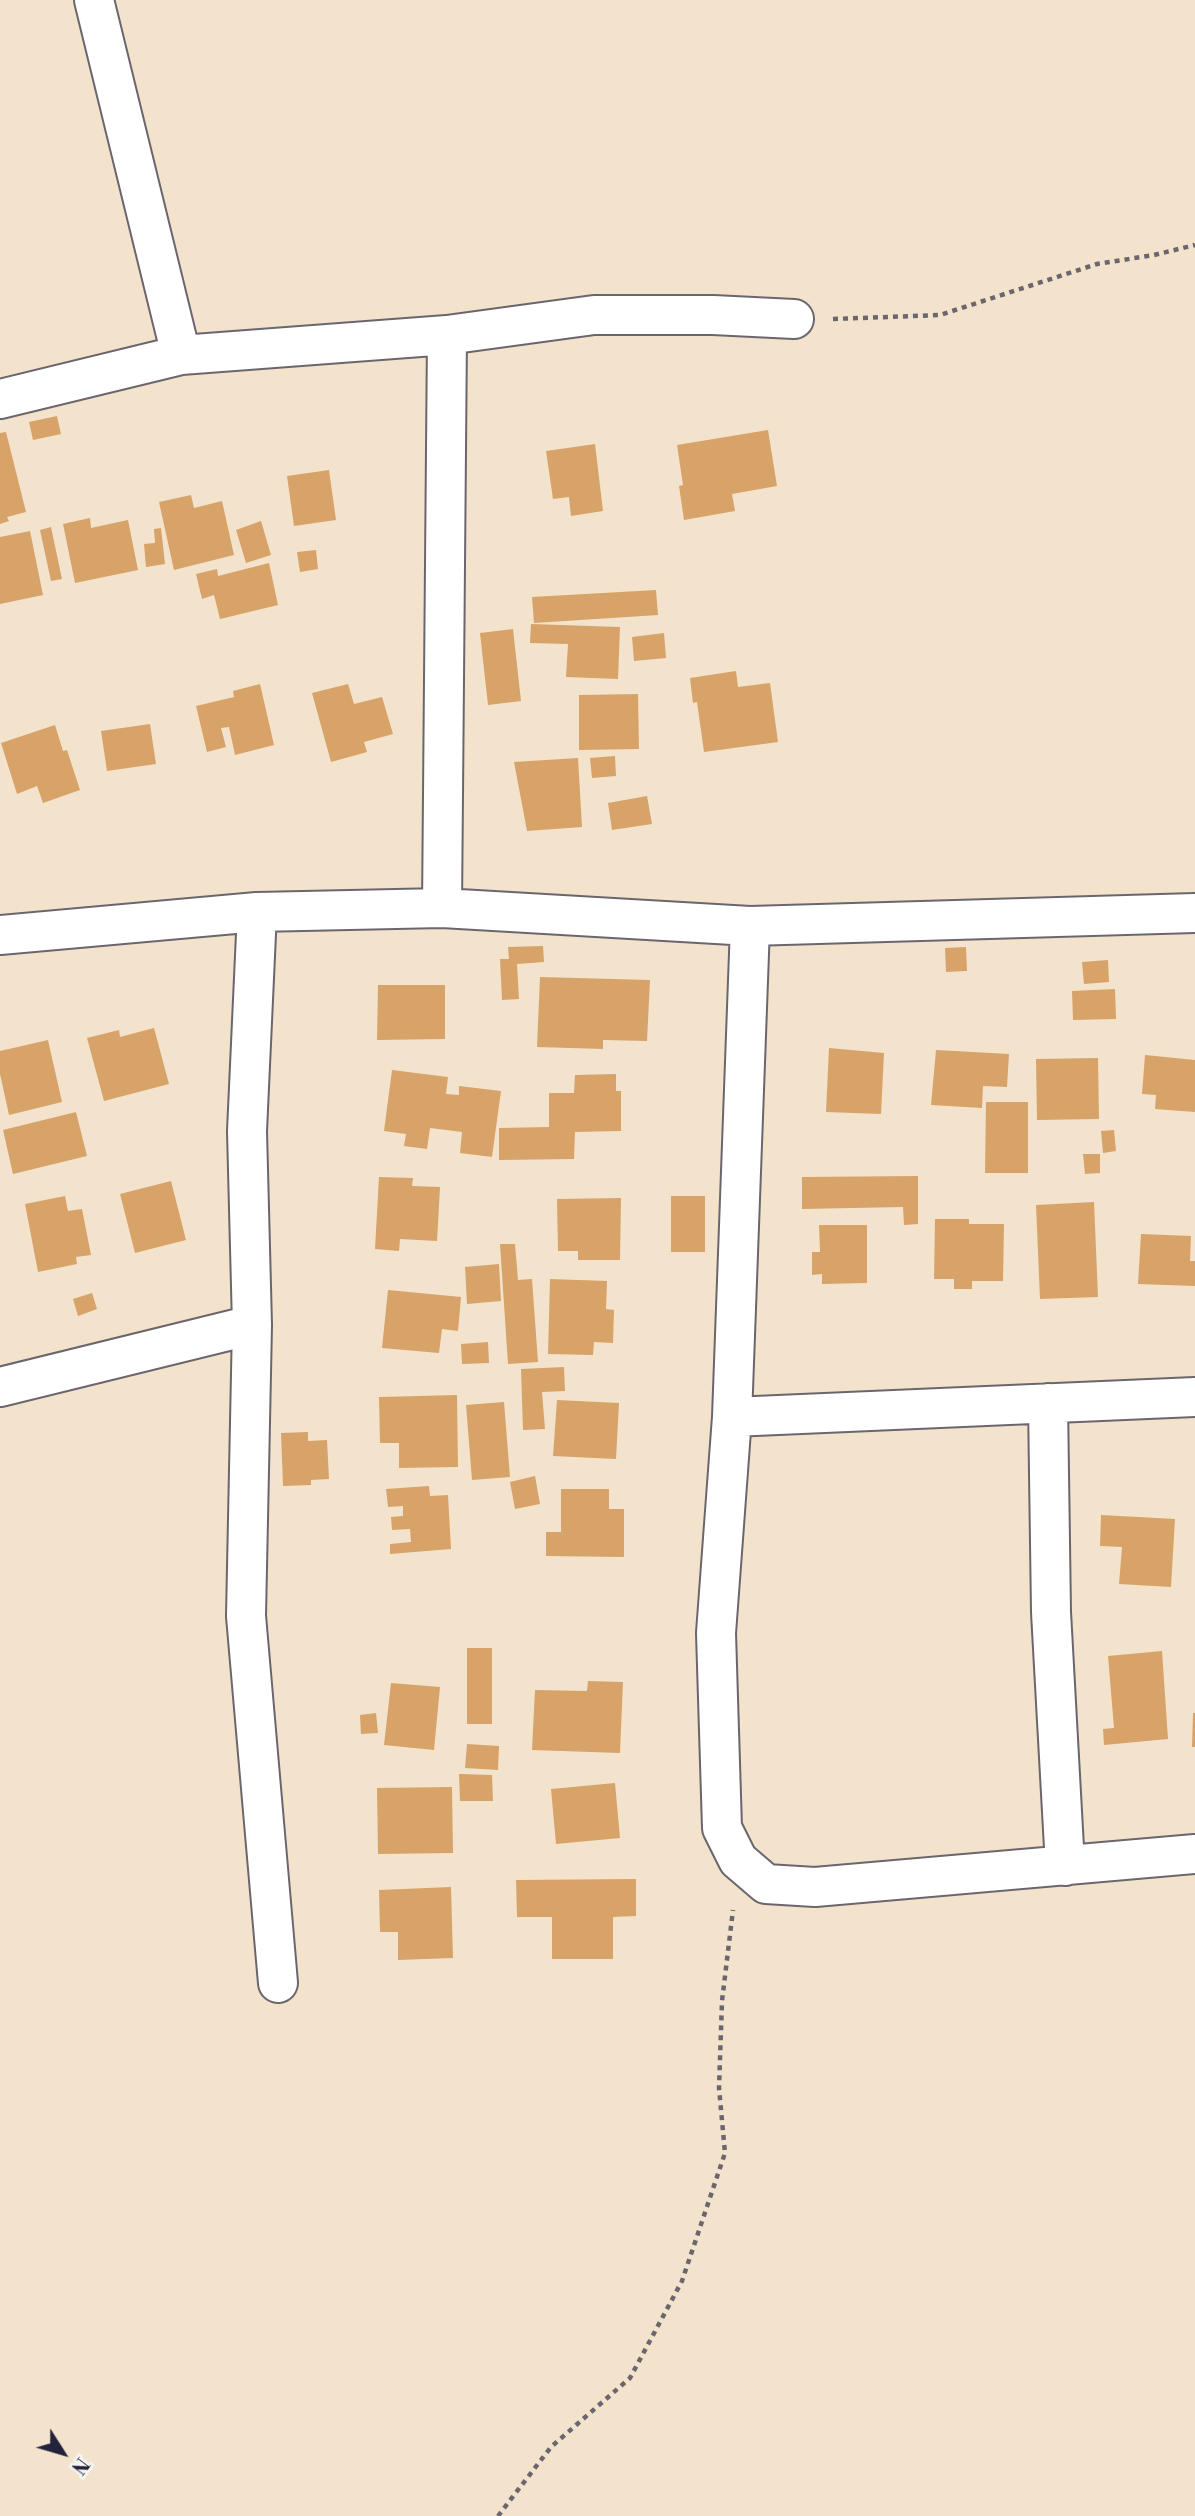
<!DOCTYPE html>
<html>
<head>
<meta charset="utf-8">
<style>
	body { margin:0 }
	#map { position:relative; width:1195px; height:2516px; overflow:hidden; background:#f3e3cc; font-family:"Libre Bodoni",serif }
	canvas { display:block }
	.north { position:absolute; left:28px; top:2418px; width:70px; height:70px; -webkit-text-stroke:5px #f6f6f2; paint-order:stroke; rotate:127deg; font-size:19px; font-weight:700; line-height:28px; text-align:center; color:#22223b }
	.north::after { content:''; display:block; margin:auto; width:24px; height:32px; background:#22223b; clip-path:polygon(50% 0,100% 100%,50% 72%,0 100%) }
</style>
</head>
<body>
<div id="map">
<canvas width="1195" height="2516"></canvas>
<div class="north">N</div>
</div>
<script>
const c = document.querySelector('canvas').getContext('2d');
c.lineJoin = 'round';
function fill(path, color) { c.fillStyle = color; c.fill(path, 'evenodd'); }
function trace(path, color, width, dash) { c.strokeStyle = color; c.lineWidth = width; c.lineCap = dash ? 'butt' : 'round'; c.setLineDash(dash || []); c.stroke(path); }
fill(new Path2D(`
	M57 416 61 434 33 440 29 422Z
	M768 430 777 486 732 494 735 511 684 520 679 486 683 485 677 445Z
	M6 432 26 512 7 517 9 521 0 524V433Z
	M595 444 603 511 571 516 569 497 553 499 546 451Z
	M329 470 336 520 294 526 287 476Z
	M191 495 194 508 222 501 234 555 174 570 159 502Z
	M90 518 91 528 128 520 138 570 75 583 63 524Z
	M261 521 271 555 246 563 236 530Z
	M51 527 62 579 51 581 40 530Z
	M161 528 165 564 146 567 144 544 155 543 154 529Z
	M30 531 43 595 0 604V537Z
	M316 550 318 569 300 572 297 552Z
	M269 563 278 605 220 619 214 595 202 599 196 574 217 569 218 576Z
	M656 590 658 615 534 623 532 597Z
	M531 624 620 627 618 679 566 677 568 644 530 643Z
	M513 629 521 701 488 705 480 633Z
	M664 633 666 658 634 661 632 637Z
	M736 671 738 687 770 683 778 742 704 752 697 702 693 703 690 678Z
	M260 684 274 745 235 755 229 727 221 728 226 747 207 752 196 706 234 697 233 691Z
	M348 684 354 704 382 697 393 734 364 742 367 752 331 762 312 693Z
	M638 694 639 749 579 750V695Z
	M150 724 156 764 107 771 101 731Z
	M55 725 63 751 67 750 80 790 43 803 37 786 17 794 1 743Z
	M615 756 616 776 592 778 590 758Z
	M578 758 582 827 527 831 514 762Z
	M647 796 652 824 612 830 608 803Z
	M543 946 544 962 517 964 519 999 502 1000 500 959H509L508 947Z
	M966 947 967 971 946 972 945 948Z
	M1108 960 1109 982 1084 984 1082 962Z
	M540 977 650 980 647 1041 603 1040V1049L537 1047Z
	M378 985H445V1039L377 1040Z
	M1115 989 1116 1019 1073 1020 1072 991Z
	M154 1028 169 1084 104 1101 87 1038 119 1030 120 1037Z
	M48 1040 62 1102 9 1115 0 1074V1051Z
	M829 1048 884 1053 881 1114 826 1112Z
	M936 1050 1009 1054 1007 1087 983 1086 982 1108 931 1105Z
	M1145 1055 1195 1060V1112L1155 1109 1156 1095 1142 1094Z
	M1098 1058 1099 1119 1037 1120 1036 1059Z
	M392 1070 448 1077 446 1094 459 1095V1086L501 1091 492 1157 460 1153 462 1132 430 1128 427 1149 404 1146 406 1134 384 1131Z
	M616 1074V1091H621V1131L575 1132 574 1159 499 1160V1128L549 1127V1093H574L575 1075Z
	M986 1102H1028V1173H985Z
	M76 1112 87 1156 13 1174 3 1130Z
	M1114 1130 1116 1151 1103 1153 1101 1131Z
	M1083 1154H1100V1173L1085 1174Z
	M918 1176V1224L904 1225 903 1207 802 1209V1177Z
	M379 1177 413 1178 412 1186 440 1187 437 1241 400 1239 399 1251 375 1249Z
	M171 1181 186 1240 135 1253 120 1194Z
	M65 1196 68 1211 82 1209 91 1255 76 1257 77 1264 38 1272 25 1204Z
	M671 1196H705V1252H671Z
	M621 1198 620 1260H578V1251H558L557 1199Z
	M1094 1202 1098 1297 1040 1299 1036 1205Z
	M935 1219H969V1224H1004L1003 1281H972V1289H954V1279H934Z
	M819 1225H867V1283L822 1284V1274L812 1275V1252H820Z
	M1141 1234 1191 1236 1190 1261H1195V1286L1138 1284Z
	M500 1244H515L518 1280 532 1279 538 1362 508 1364Z
	M499 1264 501 1301 467 1304 465 1267Z
	M550 1279 607 1281 606 1309 614 1310 613 1343 594 1342 593 1355 548 1354Z
	M388 1290 461 1297 458 1331 442 1329 439 1353 382 1348Z
	M92 1293 97 1309 78 1316 73 1299Z
	M488 1342 489 1363 462 1364 461 1344Z
	M564 1367 565 1391 542 1392 545 1429 523 1430 521 1369Z
	M457 1395 458 1467 399 1468V1443H380L379 1397Z
	M557 1400 619 1403 616 1459 553 1456Z
	M504 1402 510 1477 472 1480 466 1405Z
	M308 1432V1441L327 1440 329 1479 311 1480V1485L283 1486 281 1433Z
	M535 1476 540 1504 515 1509 510 1482Z
	M429 1486 430 1496 448 1495 451 1549 390 1554V1544L411 1542 410 1529 392 1530 391 1517 403 1516V1506L388 1507 386 1489Z
	M561 1489H609V1509H624V1557L546 1556V1532H561Z
	M1101 1515 1175 1519 1171 1587 1119 1584 1122 1547 1100 1546Z
	M467 1648H492V1724H467Z
	M1162 1651 1168 1739 1104 1745 1103 1729 1114 1728 1108 1656Z
	M588 1681 623 1682 620 1753 532 1750 535 1690 587 1691Z
	M391 1683 440 1687 434 1750 384 1745Z
	M376 1713 378 1733 361 1734 360 1715Z
	M1193 1713H1195V1747H1192Z
	M467 1744 499 1746 498 1770 465 1768Z
	M459 1774 492 1775 493 1801H460Z
	M615 1783 620 1838 556 1844 551 1789Z
	M452 1787 453 1853 378 1854 377 1788Z
	M636 1879V1916L613 1917V1959H552V1917H517L516 1880Z
	M451 1887 453 1958 398 1960V1932H380L379 1890Z`), '#d7a368');
const minor = new Path2D(`
	M94 0 181 355
	M447 335 594 315H713L794 319
	M0 399 181 355 447 335 442 908
	M257 912 247 1131 252 1325 246 1616 278 1983
	M750 926 732 1417 716 1633 722 1828 738 1860 766 1884 815 1887 1195 1854
	M0 935 257 912 442 908 750 926 1195 913
	M0 1387 252 1325
	M1048 1403 1051 1612 1065 1866
	M732 1417 1195 1397`);
trace(minor, '#6b666e', 42);
trace(new Path2D(`
	M833 319 940 315 1097 264 1154 255 1195 245
	M498 2516 551 2447 630 2378 682 2281 725 2153 719 2088 722 2001 733 1910`), '#6b666e', 4.5, [5, 5]);
trace(minor, '#fff', 38);
</script>
</body>
</html>
